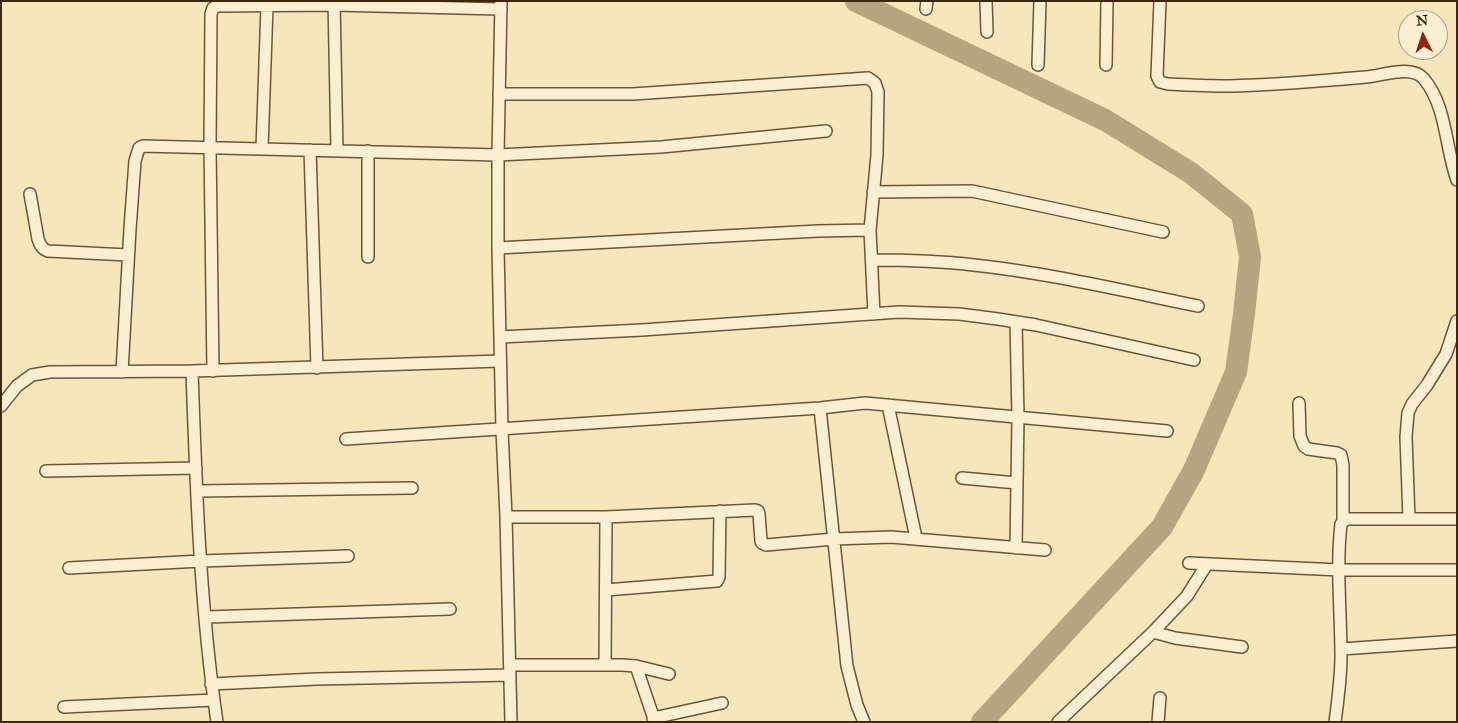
<!DOCTYPE html>
<html>
<head>
<meta charset="utf-8">
<style>
	body { margin:0 }
	#map { position:relative; width:1458px; height:723px; overflow:hidden; background:#f7e5bc; font-family:"IM FELL Great Primer",serif }
	canvas { display:block }
	.frame { position:absolute; inset:0; border:2px solid #3c270e; pointer-events:none }
	.north { position:absolute; left:1398px; top:10px; width:50px; height:50px; box-sizing:border-box; background:#faeed3; border:1px solid #ae9e84; border-radius:50%; rotate:356deg; font-size:14px; font-weight:700; line-height:20px; text-align:center; color:#3c270e }
	.north::after { content:''; display:block; margin:auto; width:18px; height:22px; background:#8f2418; clip-path:polygon(50% 0,100% 100%,50% 72%,0 100%) }
</style>
</head>
<body>
<div id="map">
<canvas width="1458" height="723"></canvas>
<div class="frame"></div>
<div class="north">N</div>
</div>
<script>
const c = document.querySelector('canvas').getContext('2d');
c.lineJoin = 'round';
function trace(path, color, width, dash) { c.strokeStyle = color; c.lineWidth = width; c.lineCap = dash ? 'butt' : 'round'; c.setLineDash(dash || []); c.stroke(path); }
trace(new Path2D(`
	M856 1 1105 120 1191 173 1242 214 1250 257 1244 314 1236 372 1194 470 1162 527 982 722`), '#b7a481', 22);
const minor = new Path2D(`
	M334 1 337 151
	M501 1 498 155V248L502 430 506 517 511 722
	M986 1 987 32
	M1160 1 1157 76 1160 82 1168 84C1188 85 1208 86 1229 86 1274 85 1321 81 1366 77 1382 76 1412 64 1424 79 1447 107 1445 147 1457 180
	M926 9 927 1
	M1038 65 1040 1
	M1106 65 1107 1
	M499 94H633L868 78 875 83 878 92 877 155 870 230 874 314
	M262 149 267 6
	M310 150 317 368
	M368 151V257
	M873 192 972 191 1163 232
	M30 194 38 239C40 245 42 249 48 251L128 255
	M498 248 818 231 870 230
	M872 260C906 260 940 261 974 265 1049 273 1124 291 1198 306
	M1016 322 1018 417 1016 548
	M500 337 642 330 899 312 959 314 998 319 1036 325 1194 360
	M192 371C196 488 200 606 217 722
	M213 371 210 147 211 14 213 8 217 6 334 5 501 9
	M122 372 130 229 135 161 139 148 143 146 498 155 661 147 826 131
	M1299 403 1300 436 1304 446 1308 449 1337 453 1341 455 1343 465V521
	M888 405 916 538
	M1 406 17 386 32 375 50 372 192 371 500 361
	M820 408 847 666 857 705 864 722
	M346 439 820 408 865 403 1167 431
	M46 471 196 468
	M962 478 1017 483
	M197 491 412 488
	M506 517H606L755 510 758 511 759 514 761 541 762 543 766 545 834 539 891 537 1045 550
	M1409 519 1406 437 1408 413 1412 404 1427 385 1446 354 1457 321
	M1189 563 1340 570H1457
	M69 568 201 561 348 556
	M606 590 717 581 719 577 720 511
	M206 617 450 609
	M1153 632 1175 638 1242 647
	M1341 649 1457 641
	M605 664 606 517
	M510 665H622L636 666 669 674
	M636 666 655 722
	M211 684 317 679 510 675
	M64 707 214 700
	M653 718 722 703
	M1058 722 1153 632 1187 596 1207 564
	M1158 722 1160 698
	M1335 722C1338 700 1341 678 1341 656 1341 613 1336 567 1341 524L1346 519H1457`);
trace(minor, '#6b563a', 14);
trace(minor, '#faeed3', 11);
</script>
</body>
</html>
